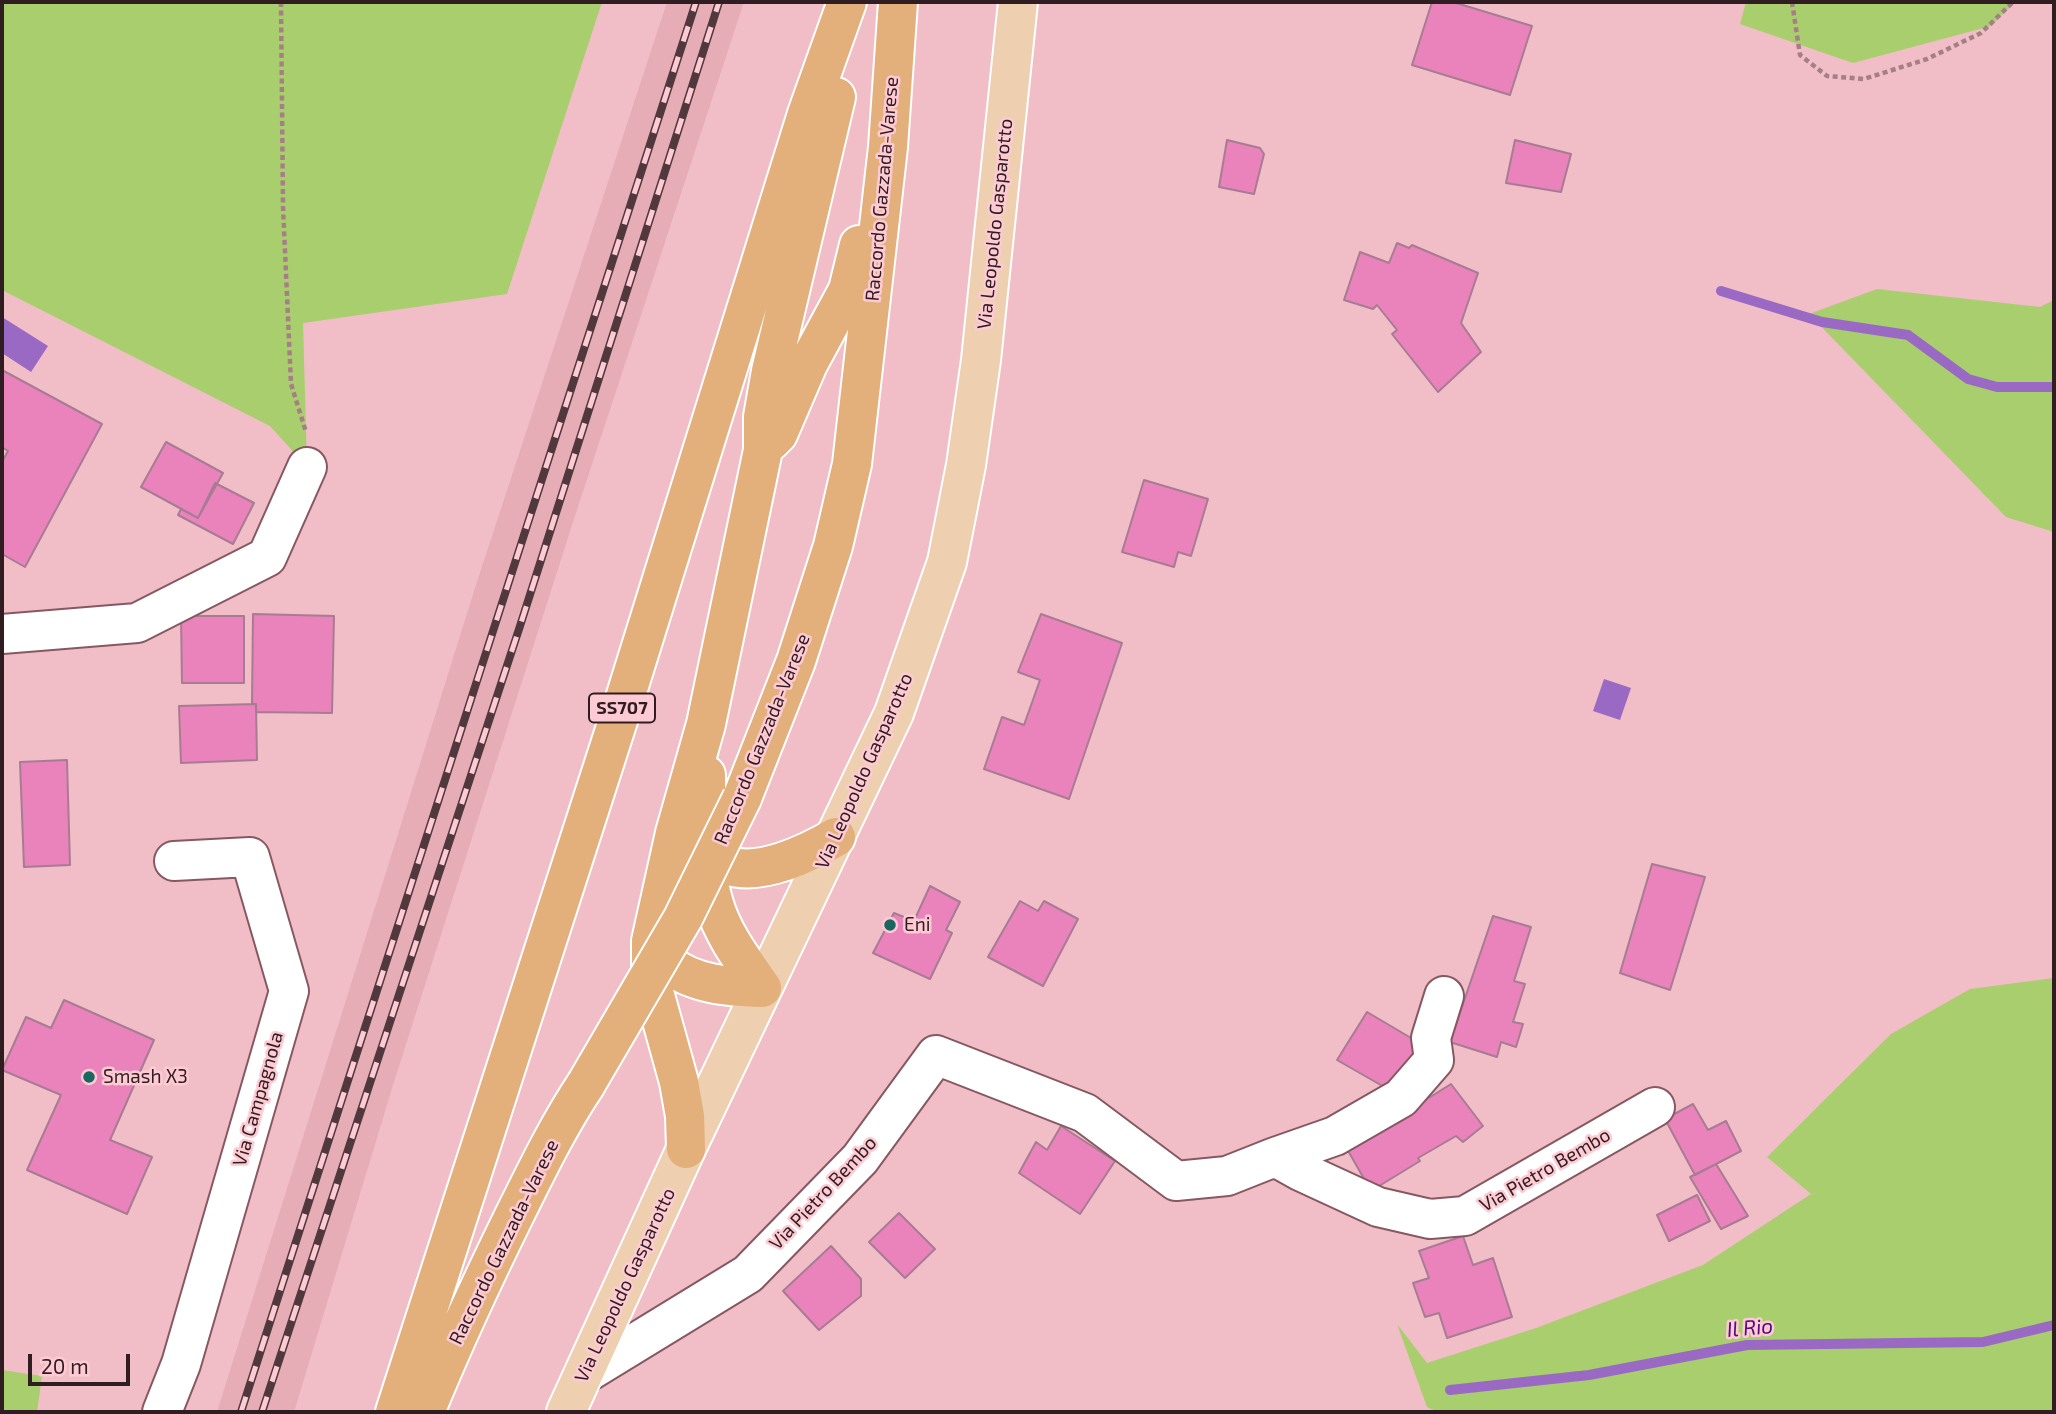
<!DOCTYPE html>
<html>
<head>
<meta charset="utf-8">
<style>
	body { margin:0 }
	#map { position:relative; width:2056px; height:1414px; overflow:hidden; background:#f1bdc6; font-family:"Exo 2",sans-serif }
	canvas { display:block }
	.frame { position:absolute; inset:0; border:4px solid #301d21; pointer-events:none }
	.scale { position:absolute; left:28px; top:1354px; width:102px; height:32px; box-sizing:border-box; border:4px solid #301d21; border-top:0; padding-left:9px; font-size:21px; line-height:24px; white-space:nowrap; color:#301d21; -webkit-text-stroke:5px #fecad3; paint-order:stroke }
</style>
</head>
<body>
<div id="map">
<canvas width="2056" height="1414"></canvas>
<div class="frame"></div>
<div class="scale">20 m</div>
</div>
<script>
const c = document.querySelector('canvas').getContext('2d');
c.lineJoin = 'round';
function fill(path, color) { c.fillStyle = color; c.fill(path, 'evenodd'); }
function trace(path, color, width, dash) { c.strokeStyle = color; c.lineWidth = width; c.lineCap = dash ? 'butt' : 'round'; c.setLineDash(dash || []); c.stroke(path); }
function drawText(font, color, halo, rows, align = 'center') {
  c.font = font + ' "Exo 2",sans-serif'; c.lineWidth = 5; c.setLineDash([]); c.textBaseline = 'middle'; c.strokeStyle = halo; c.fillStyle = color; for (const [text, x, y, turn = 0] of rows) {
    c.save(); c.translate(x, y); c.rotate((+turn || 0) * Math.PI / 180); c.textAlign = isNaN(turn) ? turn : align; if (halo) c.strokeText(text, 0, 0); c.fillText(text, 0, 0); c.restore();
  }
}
fill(new Path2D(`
	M667 2H744L573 522 393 1085 294 1412H217L475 588Z`), '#e6adb7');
fill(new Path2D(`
	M2 2H602L507 294 303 323 307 467 270 426 2 290Z
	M1746 2H2015L1991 26 1853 63 1740 24Z
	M1877 289 2040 307 2054 300V532L2006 517 1809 314Z
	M2054 978V1412H1438L1427 1407 1397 1324 1427 1363 1536 1328 1703 1265 1811 1194 1767 1157 1891 1034 1970 989Z
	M2 1370 42 1376 37 1412H2Z`), '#a8ce6e');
fill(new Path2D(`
	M2 317 48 346 31 372 2 353Z
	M1604 679 1631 688 1620 720 1593 711Z`), '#9969c4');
trace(new Path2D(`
	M1721 291 1822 322 1908 335 1968 379 1997 387H2054
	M1450 1390 1589 1375 1747 1345 1983 1342 2054 1325`), '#9969c4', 10);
const building = new Path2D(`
	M1432 2H1453L1532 26 1510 95 1412 65Z
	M1227 140 1260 148 1264 154 1254 194 1219 187Z
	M1515 140 1571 154 1561 192 1506 183Z
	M1397 243 1409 248 1412 245 1478 273 1461 323 1481 352 1438 392 1392 334 1397 330 1377 305 1373 309 1344 300 1360 252 1389 263Z
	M2 370 102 424 25 567 2 554V462L8 451 2 447Z
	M166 442 223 473 198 518 141 487Z
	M1144 480 1208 499 1191 556 1178 552 1174 567 1122 552Z
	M215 483 254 503 233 544 178 515 181 509 198 518Z
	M253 614 334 616 332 713 256 712V704H252Z
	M1041 614 1122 643 1069 799 984 769 1002 717 1024 725 1040 680 1018 672Z
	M181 616H244V683H182Z
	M256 704 257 760 181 763 179 706Z
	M67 760 70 865 24 867 20 762Z
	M1652 864 1705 877 1670 990 1620 973Z
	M930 886 960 902 946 930 952 933 930 979 873 953 894 913 914 921Z
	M1020 901 1038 911 1044 901 1078 919 1043 986 988 957Z
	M1493 916 1531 927 1514 981 1525 984 1513 1022 1523 1024 1516 1047 1501 1042 1497 1057 1450 1042Z
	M64 1000 154 1040 110 1140 152 1157 127 1214 27 1170 61 1095 2 1070 26 1017 51 1028Z
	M1367 1012 1423 1045 1393 1092 1337 1060Z
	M1451 1084 1483 1126 1463 1142 1456 1136 1418 1158 1420 1161 1371 1191 1347 1149Z
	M1693 1104 1708 1130 1726 1121 1741 1151 1695 1175 1665 1119Z
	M1061 1126 1115 1161 1080 1214 1019 1173 1036 1142 1047 1150Z
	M1716 1164 1748 1216 1721 1229 1690 1177Z
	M1697 1195 1710 1221 1669 1241 1657 1215Z
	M899 1213 935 1249 905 1278 869 1242Z
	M1463 1236 1473 1265 1493 1258 1512 1317 1447 1338 1439 1313 1425 1317 1413 1283 1429 1278 1419 1251Z
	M831 1246 861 1279V1296L819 1330 783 1291Z`);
fill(building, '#ea83bc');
trace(building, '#a77c92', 2);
const minor = new Path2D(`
	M2 634 137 623 267 557 307 467
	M1275 1157 1335 1136 1401 1098 1434 1060 1431 1038 1444 996
	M583 1375 748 1274 860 1159 936 1055 1085 1113 1176 1181 1227 1176 1275 1157 1300 1171 1378 1207 1430 1219 1465 1216 1655 1107
	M162 1412 181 1364 289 991 250 857 174 861`);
const major = new Path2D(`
	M566 1412 686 1149 894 713 947 562 966 465 981 360 1018 2`);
const highway = new Path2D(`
	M771 441 778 434 808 364 848 290 859 245
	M706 775C707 818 701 862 714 904 723 935 744 962 762 988
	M742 798 796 661 833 546 852 464 888 147 898 2
	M706 855C712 858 719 863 726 865 759 877 807 854 836 837
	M651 941C655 948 660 958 667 963 693 985 730 987 762 988
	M686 1149 685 1116 679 1082 651 981V941L675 833 706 724 763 450V417L771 371 836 97
	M395 1412 622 708 807 114 847 2
	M425 1412C452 1346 482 1281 514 1216 536 1172 558 1126 586 1084`);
trace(minor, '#865962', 42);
trace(major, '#fff', 42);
trace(highway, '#fff', 42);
trace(new Path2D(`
	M281 2 283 207 291 384 306 432
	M1792 2 1800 55 1827 76 1864 79 1927 59 1981 33 2013 2`), '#a67f86', 4.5, [5, 3.5]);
trace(minor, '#fff', 38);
trace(major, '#eecfaf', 38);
trace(highway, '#e3af7a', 38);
const rail = new Path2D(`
	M241 1412 696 2
	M262 1412 520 626 719 2`);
trace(rail, '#50383c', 8);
trace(rail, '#fecad3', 5, [16]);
const highwayBridge = new Path2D(`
	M586 1084 683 918 742 798`);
trace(highwayBridge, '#fff', 42, []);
trace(highwayBridge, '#e3af7a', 38);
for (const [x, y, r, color] of [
	[890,925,7,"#1a6660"],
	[89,1077,7,"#1a6660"]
]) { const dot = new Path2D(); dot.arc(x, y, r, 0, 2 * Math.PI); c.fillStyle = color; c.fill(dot); trace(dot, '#fecad3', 2.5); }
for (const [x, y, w] of [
	[622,708,66]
]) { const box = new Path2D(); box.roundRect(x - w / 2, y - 14.5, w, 29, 5); c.fillStyle = '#fecad3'; c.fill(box); trace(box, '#301d21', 2); }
drawText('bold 18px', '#301d21', null, [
	["SS707",622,708]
]);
drawText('19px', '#301d21', '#fecad3', [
	["Raccordo Gazzada-Varese",882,189,-85],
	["Via Leopoldo Gasparotto",995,224,-84],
	["Raccordo Gazzada-Varese",762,739,-68],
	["Via Leopoldo Gasparotto",864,771,-66],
	["Via Campagnola",258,1099,-74],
	["Via Pietro Bembo",1545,1170,-30],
	["Via Pietro Bembo",823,1193,-47],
	["Raccordo Gazzada-Varese",504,1242,-64],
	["Via Leopoldo Gasparotto",625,1285,-65]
]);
drawText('19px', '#301d21', '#fecad3', [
	["Eni",904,925],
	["Smash X3",103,1077]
], 'left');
drawText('italic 21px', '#540c7f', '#fecad3', [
	["Il Rio",1750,1328,-5]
]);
</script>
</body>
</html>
